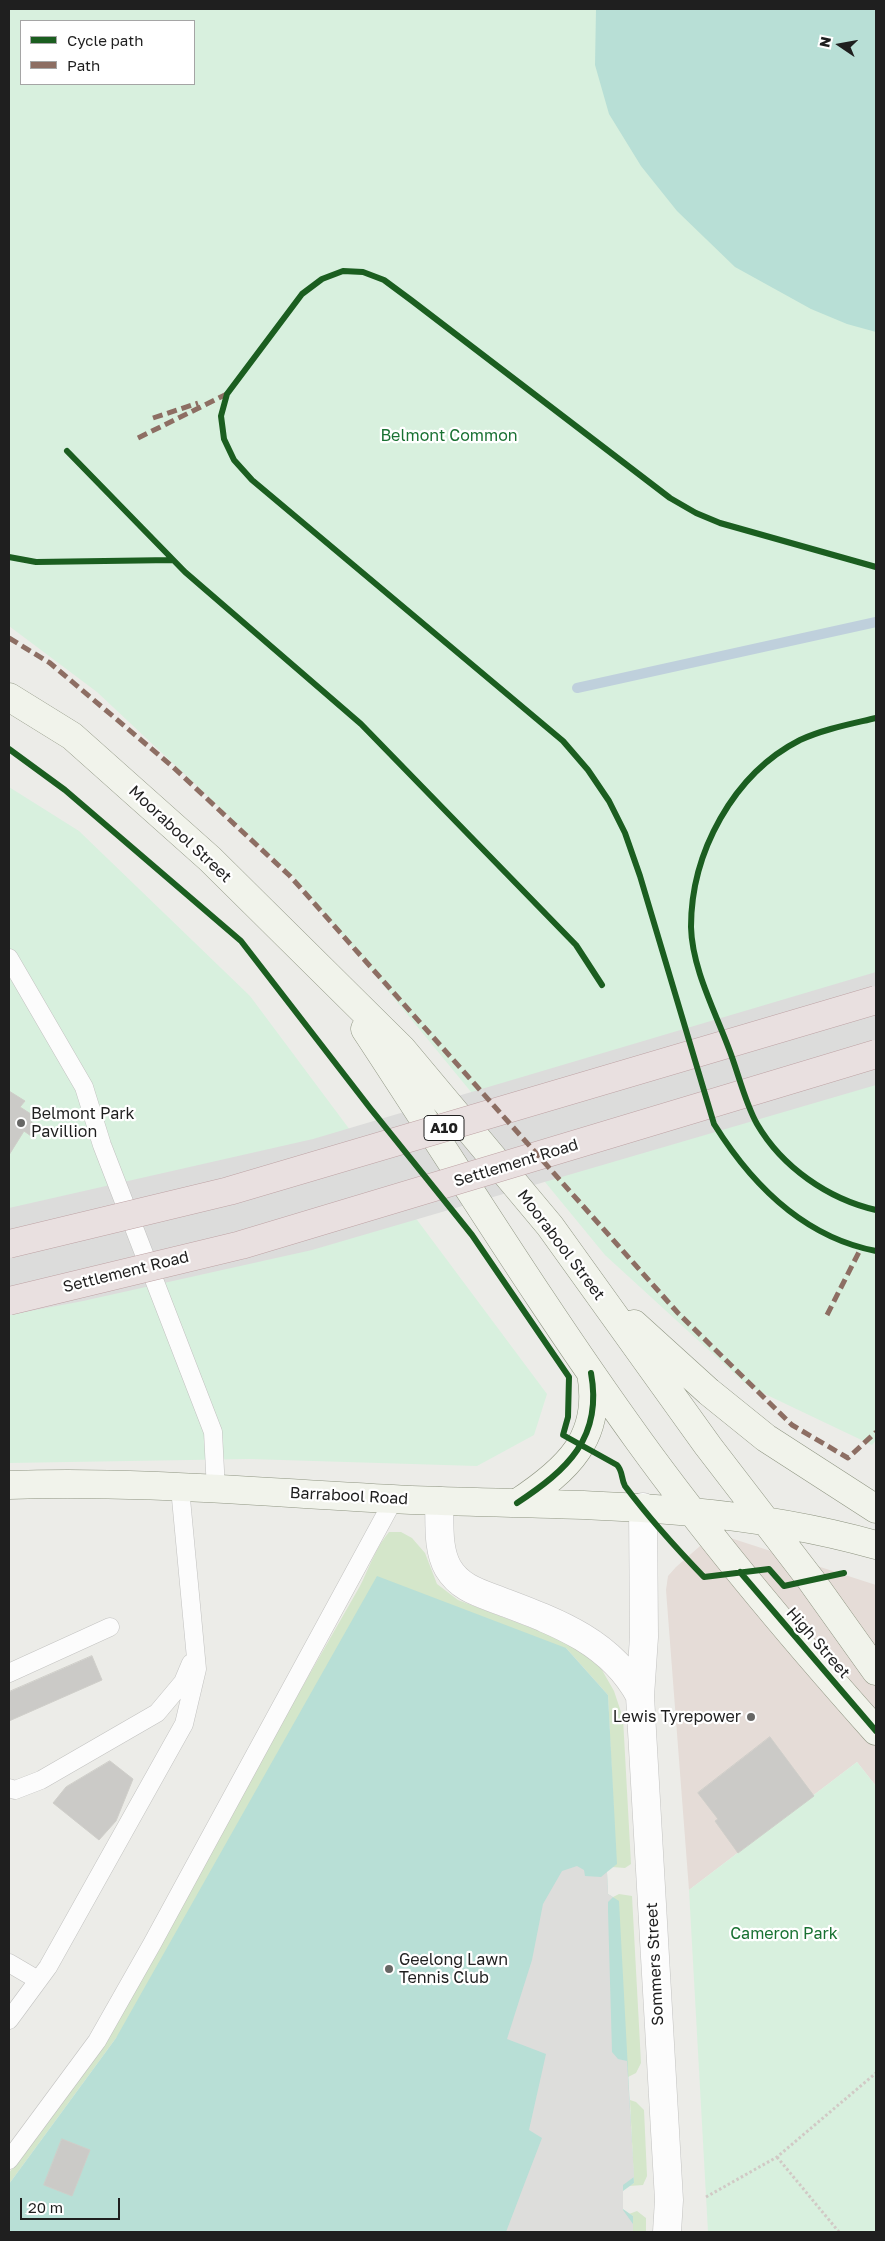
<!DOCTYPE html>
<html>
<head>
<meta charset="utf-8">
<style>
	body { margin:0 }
	#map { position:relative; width:885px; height:2241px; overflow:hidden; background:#ecece8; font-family:"Golos Text",sans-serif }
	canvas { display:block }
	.frame { position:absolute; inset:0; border:10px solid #1f1f1f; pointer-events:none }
	.legend { position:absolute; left:20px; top:20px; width:175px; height:65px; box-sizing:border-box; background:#fff; border:1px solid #a5a5a5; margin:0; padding:6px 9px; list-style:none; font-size:15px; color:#1f1f1f }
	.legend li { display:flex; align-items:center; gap:10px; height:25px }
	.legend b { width:25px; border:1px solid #a5a5a5 }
	.north { position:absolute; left:815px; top:20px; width:50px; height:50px; -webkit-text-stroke:4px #fff; paint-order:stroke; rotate:282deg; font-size:14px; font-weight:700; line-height:20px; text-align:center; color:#1f1f1f }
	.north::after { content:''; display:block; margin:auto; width:18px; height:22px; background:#1f1f1f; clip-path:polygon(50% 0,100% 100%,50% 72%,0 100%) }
	.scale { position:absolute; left:20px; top:2198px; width:100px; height:22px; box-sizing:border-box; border:2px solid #1f1f1f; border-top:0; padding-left:6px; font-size:15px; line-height:18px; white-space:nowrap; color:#1f1f1f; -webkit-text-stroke:4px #fff; paint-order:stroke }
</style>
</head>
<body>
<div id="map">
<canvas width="885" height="2241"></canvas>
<div class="frame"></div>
<ul class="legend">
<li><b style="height:6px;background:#1b5e20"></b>Cycle path</li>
<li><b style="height:6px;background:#8d6e63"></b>Path</li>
</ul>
<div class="north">N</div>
<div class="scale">20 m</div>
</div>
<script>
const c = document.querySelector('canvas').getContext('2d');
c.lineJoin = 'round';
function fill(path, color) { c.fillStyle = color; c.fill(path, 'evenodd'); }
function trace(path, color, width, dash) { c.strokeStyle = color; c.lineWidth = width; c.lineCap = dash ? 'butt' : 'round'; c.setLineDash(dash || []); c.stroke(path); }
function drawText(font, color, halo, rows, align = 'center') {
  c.font = font + ' "Golos Text",sans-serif'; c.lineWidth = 4.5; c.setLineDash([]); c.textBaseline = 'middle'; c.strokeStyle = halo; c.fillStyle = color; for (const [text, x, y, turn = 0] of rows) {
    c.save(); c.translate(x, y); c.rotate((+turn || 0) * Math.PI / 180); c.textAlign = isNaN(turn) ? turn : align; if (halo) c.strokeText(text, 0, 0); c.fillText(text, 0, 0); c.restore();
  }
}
fill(new Path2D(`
	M715 1533 876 1585V1786L857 1762 689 1890 666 1590 668 1576 676 1567Z`), '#e5dcd7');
fill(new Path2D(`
	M389 1532H401L412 1538 425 1553 437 1584 458 1600 568 1642 586 1652 602 1670 614 1691 623 1718 631 1864 625 1868 612 1867 616 1864 608 1695 566 1648 116 2038 9 2184V2173L85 2067 360 1586C369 1568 376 1547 389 1532Z
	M619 1894 632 1896 641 2063 636 2073 628 2077 613 1897Z
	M630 2100 636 2102 644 2110 647 2176 643 2185 629 2186 634 2183Z
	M637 2211 646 2218V2232H633V2216L629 2214Z`), '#d4e6ca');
fill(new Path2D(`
	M9 9H876V1440L872 1445 748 1386 605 1255 296 879 97 692 9 626ZM21 21H194V84H21Z
	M9 787 79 831 250 996 547 1394 534 1435 477 1466 249 1459 9 1463Z
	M857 1762 876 1786V2232H708L689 1890Z`), '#d8f0de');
fill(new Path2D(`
	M596 9H876V332L847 324 811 309 735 267 677 211 641 166 609 114 595 65Z
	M377 1576 566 1648 608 1695 617 1864 607 1872 608 1894 619 1901 634 2183 623 2191V2209L633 2216V2232H9V2184L116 2038Z`), '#b8dfd6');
fill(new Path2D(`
	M577 1866 584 1870 585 1876 601 1877 607 1872 608 1894 613 1897 608 1902V1911L612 2052 618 2059 627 2061 634 2177 623 2185V2210L633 2224V2232H506L542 2138 529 2130 546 2054 507 2039 532 1960 543 1904 562 1871Z`), '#dddddb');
fill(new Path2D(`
	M876 972V1085L312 1250 83 1301 9 1315V1208L313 1139Z`), '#dcdcdb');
trace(new Path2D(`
	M577 688 876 622`), '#bfd0dc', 10);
const building = new Path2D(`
	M9 1091 25 1101 20 1107 34 1116 30 1121 37 1125 31 1136 24 1131 9 1155Z
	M92 1656 102 1680 9 1721V1692Z
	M770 1737 814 1796 738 1853 715 1821 718 1819 698 1793Z
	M110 1761 133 1779 116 1821 99 1840 53 1803 66 1787Z
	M62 2139 90 2150 72 2196 44 2185Z`);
fill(building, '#cbcac7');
trace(building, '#cfcec9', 1);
const lane = new Path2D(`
	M9 958 84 1087 102 1145 213 1432 216 1490
	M9 1673 110 1627
	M9 1788 15 1790 41 1780 157 1713 183 1682 191 1663
	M9 1963 38 1980
	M9 2020 48 1967 184 1724 197 1669 180 1488
	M9 2160 97 2041 152 1944 394 1499`);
const street = new Path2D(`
	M439 1501C440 1522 437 1549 448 1568 461 1590 484 1594 506 1603 559 1623 612 1643 640 1696
	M643 1507 644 1637 640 1696 669 2200 667 2232`);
const secondary = new Path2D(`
	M9 697 72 736 210 859 402 1049 550 1226 708 1446 811 1580 876 1671
	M365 1029C456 1167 542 1307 639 1441 712 1542 793 1638 876 1731
	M634 1324 709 1392 766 1438 876 1509
	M9 1485C143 1480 278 1494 411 1500 571 1506 720 1501 876 1545
	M517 1503C567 1470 603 1438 591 1373`);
trace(lane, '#c2c2c0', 19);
trace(street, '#c2c2c0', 29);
trace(secondary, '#8f9582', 29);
trace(new Path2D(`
	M777 2157 839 2232
	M706 2197 777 2157 876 2073`), '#d1c9c5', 3, [2.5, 2.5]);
trace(lane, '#fcfcfc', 18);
trace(street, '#fcfcfc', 28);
trace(secondary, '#f1f3eb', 28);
const highwayBridge = new Path2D(`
	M9 1244 229 1191 876 1000
	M9 1301 241 1245 876 1054`);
trace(highwayBridge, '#bea3a5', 29, []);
trace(highwayBridge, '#e9e0e0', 28);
trace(new Path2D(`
	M153 418 198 403
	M138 438 227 394
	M9 638 50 663 173 767 290 876 678 1313 792 1425 848 1458 876 1432
	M827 1315 861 1248`), '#8d6e63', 5, [10, 5]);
trace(new Path2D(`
	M67 451 185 572 361 724 576 945 602 985
	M9 557 36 562 173 560
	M876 567 720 523 696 513 670 498 411 300 384 280 363 272 343 271 322 279 302 294 227 394 221 416 224 439 234 460 252 480 563 741 588 770 609 801 625 833 640 876 714 1124C752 1185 803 1237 876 1251
	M876 718C851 724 824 729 800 740 733 774 691 853 691 927 692 968 715 1011 729 1049 738 1072 745 1103 757 1124 782 1167 828 1199 876 1210
	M9 749 65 790 241 941 370 1108 472 1235 569 1377 568 1417 563 1435 617 1465C623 1471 621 1479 625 1486 649 1518 676 1548 704 1577L769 1569 784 1586 844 1573
	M517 1503C567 1470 603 1438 591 1373
	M740 1572 876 1731`), '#1b5e20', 6);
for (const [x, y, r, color] of [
	[21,1123,5,"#676765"],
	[751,1717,5,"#676765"],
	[389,1969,5,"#676765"]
]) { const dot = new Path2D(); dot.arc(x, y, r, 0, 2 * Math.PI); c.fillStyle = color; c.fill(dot); trace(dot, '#fff', 2); }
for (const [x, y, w] of [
	[444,1128,40]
]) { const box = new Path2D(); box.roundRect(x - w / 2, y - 12.5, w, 25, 4); c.fillStyle = '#fff'; c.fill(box); trace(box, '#1f1f1f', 1); }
drawText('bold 15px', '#1f1f1f', null, [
	["A10",444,1128]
]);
drawText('16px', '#197132', '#fff', [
	["Belmont Common",449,436],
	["Cameron Park",784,1934]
]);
drawText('16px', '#1f1f1f', '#fff', [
	["Moorabool Street",180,834,43],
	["Settlement Road",516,1163,-17],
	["Moorabool Street",561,1245,53],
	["Settlement Road",126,1272,-14],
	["Barrabool Road",349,1496,3],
	["High Street",818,1643,49],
	["Sommers Street",655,1964,-93]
]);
drawText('16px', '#1f1f1f', '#fff', [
	["Belmont Park",31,1114],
	["Pavillion",31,1132],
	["Lewis Tyrepower",741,1717,"right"],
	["Geelong Lawn",399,1960],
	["Tennis Club",399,1978]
], 'left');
</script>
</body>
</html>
